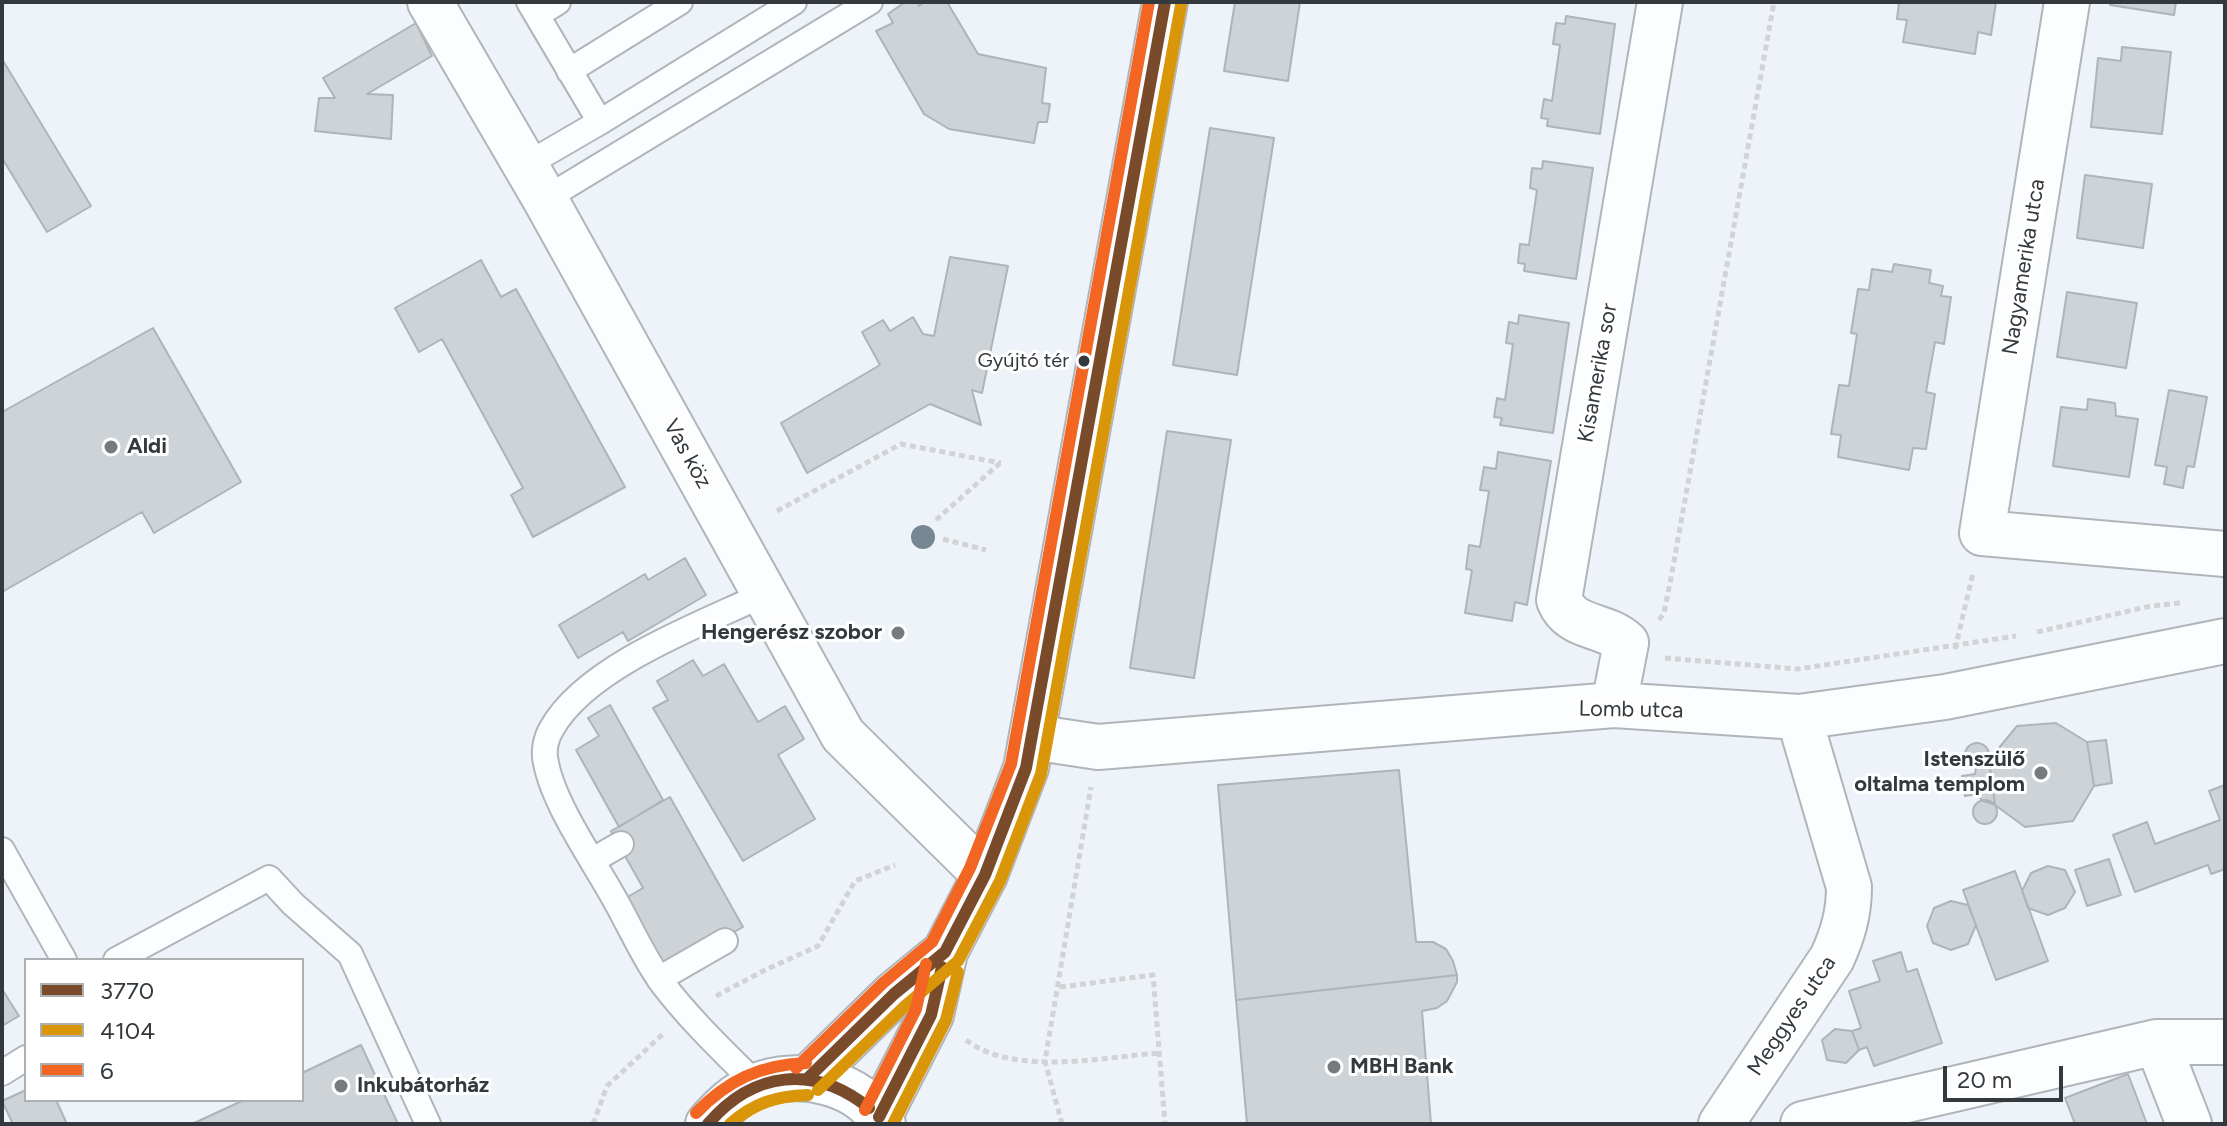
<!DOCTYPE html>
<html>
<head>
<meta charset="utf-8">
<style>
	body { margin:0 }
	#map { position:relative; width:2227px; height:1126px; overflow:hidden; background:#edf3f8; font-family:Figtree,sans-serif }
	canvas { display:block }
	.frame { position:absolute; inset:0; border:4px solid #33393d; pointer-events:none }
	.legend { position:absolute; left:24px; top:958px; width:280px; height:144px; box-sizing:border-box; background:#fff; border:2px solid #adb0b1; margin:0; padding:10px 14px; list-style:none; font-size:24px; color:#33393d }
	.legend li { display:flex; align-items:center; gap:16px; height:40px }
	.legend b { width:40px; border:2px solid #adb0b1 }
	.scale { position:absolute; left:1943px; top:1066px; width:120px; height:36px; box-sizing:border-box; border:4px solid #33393d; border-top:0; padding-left:10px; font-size:24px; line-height:28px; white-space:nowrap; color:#33393d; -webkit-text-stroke:6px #fff; paint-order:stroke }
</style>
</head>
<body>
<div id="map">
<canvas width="2227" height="1126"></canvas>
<div class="frame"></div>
<ul class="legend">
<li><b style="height:10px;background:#7a4b2a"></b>3770</li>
<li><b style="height:10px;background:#da9609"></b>4104</li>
<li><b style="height:10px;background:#f26522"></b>6</li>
</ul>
<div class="scale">20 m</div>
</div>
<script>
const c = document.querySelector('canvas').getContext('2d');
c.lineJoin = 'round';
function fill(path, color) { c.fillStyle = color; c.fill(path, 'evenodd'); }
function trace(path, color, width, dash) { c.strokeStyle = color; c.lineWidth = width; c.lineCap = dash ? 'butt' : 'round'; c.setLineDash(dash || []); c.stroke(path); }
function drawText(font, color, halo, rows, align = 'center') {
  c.font = font + ' Figtree,sans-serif'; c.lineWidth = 6; c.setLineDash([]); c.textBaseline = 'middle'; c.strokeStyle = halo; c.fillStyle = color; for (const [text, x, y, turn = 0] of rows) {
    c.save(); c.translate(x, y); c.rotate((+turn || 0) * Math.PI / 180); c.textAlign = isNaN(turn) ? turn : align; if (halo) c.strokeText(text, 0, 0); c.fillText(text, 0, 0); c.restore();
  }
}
const building = new Path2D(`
	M905 2H917L919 6 925 2H947L978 54 1046 68 1042 103 1050 104 1047 122H1038L1034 143 949 129 924 114 876 31 893 23 888 14Z
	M1235 2H1300L1288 81 1224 71Z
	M1899 2H1996L1991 35 1978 32 1975 54 1903 42 1907 20 1897 19Z
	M2111 2H2176L2174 15 2110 5Z
	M1566 16 1615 24 1600 134 1547 126 1548 119 1541 118 1544 99 1552 101 1560 45 1553 44 1556 23 1565 24Z
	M416 23 432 56 367 94 393 95 391 139 315 131 319 98H335L323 78Z
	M2122 47 2171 52 2162 134 2091 127 2098 58 2121 61Z
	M2 59 91 206 47 232 2 158Z
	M1210 128 1274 138 1237 375 1173 365Z
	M1543 161 1593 168 1576 279 1524 271 1525 264 1518 263 1520 244 1529 245 1537 190 1530 188 1532 168 1542 169Z
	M2085 175 2152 184 2143 248 2077 238Z
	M950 257 1008 266 982 393 972 390 981 425 930 404 807 473 781 423 880 365 862 332 883 320 890 331 913 317 923 334 934 336Z
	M481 260 501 297 516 289 625 487 533 537 511 495 523 488 442 339 419 352 395 308Z
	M1894 264 1931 270 1929 283 1943 286 1941 296 1951 297 1944 344 1935 342 1926 392 1935 394 1926 449 1913 448 1909 470 1838 457 1841 435 1831 434 1839 385 1849 386 1857 334 1851 333 1858 289 1869 290 1872 269 1892 272Z
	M2067 292 2137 303 2126 368 2057 357Z
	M1519 315 1569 323 1553 433 1500 425 1502 418 1494 417 1497 398 1505 400 1513 344 1506 343 1509 322 1518 324Z
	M153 328 241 482 154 533 142 512 2 592V412Z
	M2169 390 2207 397 2194 467 2187 466 2183 488 2164 484 2167 467 2155 465Z
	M2088 399 2115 403 2116 416 2138 419 2129 477 2053 466 2061 407 2087 410Z
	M1167 431 1231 440 1194 678 1130 668Z
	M1498 452 1551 461 1527 605 1515 602 1512 621 1465 613 1472 570 1466 569 1469 545 1480 547 1489 491 1480 490 1484 467 1496 469Z
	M685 558 706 595 628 641 623 632 578 658 559 625 645 574 648 580Z
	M693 660 703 676 724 664 758 722 785 706 804 739 778 755 815 819 743 861 653 708 668 700 657 681Z
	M610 705 663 800 619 827 576 750 599 736 588 718Z
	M2056 723 2087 742 2094 786 2073 821 2025 827 1995 805 1989 760 2017 726Z
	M2106 740 2112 783 2094 786 2087 742Z
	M1965 755a12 12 0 1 1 24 0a12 12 0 1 1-24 0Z
	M1989 760 1995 805 1981 800 1979 794 1965 796 1962 776 1975 774 1976 767Z
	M1399 770 1416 942H1433L1446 949 1453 961 1457 975 1236 1000 1218 785Z
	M2225 785V869L2211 874 2208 865 2135 892 2113 835 2147 822 2155 844 2220 820 2209 791Z
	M670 797 743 927 665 971 624 899 643 888 611 831Z
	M1973 812a12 12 0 1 1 24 0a12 12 0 1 1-24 0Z
	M2109 859 2121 895 2087 906 2075 870Z
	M2048 866 2065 870 2075 892 2065 908 2048 915 2028 908 2022 891 2031 873Z
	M2015 871 2048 961 1996 980 1963 890Z
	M1951 901 1968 905 1976 925 1968 944 1951 950 1933 943 1927 926 1934 908Z
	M1901 952 1907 972 1917 969 1942 1043 1874 1066 1867 1047 1859 1050 1852 1031 1861 1028 1849 991 1880 981 1873 961Z
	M1457 975V982L1447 1001 1437 1008 1422 1011 1431 1124H1247L1236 1000Z
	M2 989 19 1016 2 1026Z
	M1835 1029 1852 1031 1859 1050 1846 1063 1827 1060 1822 1040Z
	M361 1045 398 1124H192L244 1100H302V1073Z
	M2128 1074 2147 1124H2075L2065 1098Z
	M26 1090V1100H56L67 1124H13L2 1101Z`);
fill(building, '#ced3d7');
trace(building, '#afb4b9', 2);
const lane = new Path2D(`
	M529 2 600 122 794 2
	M537 15 558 2
	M569 71 680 2
	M526 165 600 122
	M545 199 870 2
	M2 850 64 960
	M593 860 621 844
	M116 960 269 878 293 904 350 954 428 1124
	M659 979 725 941
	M2 1073 26 1058
	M757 1085C724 1052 690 1020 662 983 643 957 630 926 614 898 593 860 554 805 546 763 543 751 546 738 552 728 587 666 701 624 765 594`);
const street = new Path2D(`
	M430 2 545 199 843 735 985 875
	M2067 2 1982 533 2225 554
	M1614 705 1626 643C1605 623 1571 630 1559 600L1660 2
	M1032 737 1098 747 1614 705 1799 717 1945 697 2225 641
	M2157 1042 2189 1124
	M1721 1124 1832 958C1843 934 1849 913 1849 887L1799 717
	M1803 1124 2157 1042H2225`);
const secondary = new Path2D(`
	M807 1079 894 994 945 952
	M879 1117 931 1015 945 952 985 875 1026 768 1165 2
	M708 1124C722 1108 736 1094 756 1086 797 1068 862 1082 883 1124`);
trace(lane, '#b0b5ba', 28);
trace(street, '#b0b5ba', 48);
trace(secondary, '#b0b5ba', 48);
trace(new Path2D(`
	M777 511 901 444 1001 463
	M936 520 1000 463
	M943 539 986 550
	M1659 620 1664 613 1671 578 1774 2
	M2037 632 2151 606 2180 603
	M1955 649 1973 573
	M1665 658 1798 669 2016 636
	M1060 987 1153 975 1165 1124
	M716 996 765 970 818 946 855 881 895 865
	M966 1040C1015 1077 1102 1057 1160 1053
	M593 1124 607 1086 663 1034
	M1062 1124 1045 1061 1091 787`), '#d1d3d5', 5, [6, 4]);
trace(lane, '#fcfdfe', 24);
trace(street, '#fcfdfe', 44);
trace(secondary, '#fcfdfe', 44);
trace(new Path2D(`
	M807 1079 894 994 945 952 985 875 1026 768 1165 2
	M879 1117 931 1015 942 967
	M708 1124C753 1071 814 1064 869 1108`), '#7a4b2a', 12);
trace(new Path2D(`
	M818 1090 905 1006 958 961 1000 881 1041 774 1181 5
	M730 1124C754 1103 776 1096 808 1095
	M893 1124 946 1020 958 972`), '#da9609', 12);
trace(new Path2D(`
	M796 1068 883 983 932 942 970 868 1011 764 1149 2
	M865 1110 916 1009 926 964
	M696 1113C728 1080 760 1065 806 1063`), '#f26522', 12);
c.fillStyle = '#758793';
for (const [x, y] of [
	[923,537]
]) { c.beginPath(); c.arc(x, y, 12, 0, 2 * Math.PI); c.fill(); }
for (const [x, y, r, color] of [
	[1084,361,7,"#33393d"],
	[111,447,8,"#747a7e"],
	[898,633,8,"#747a7e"],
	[2041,773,8,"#747a7e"],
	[1334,1067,8,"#747a7e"],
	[341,1086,8,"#747a7e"]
]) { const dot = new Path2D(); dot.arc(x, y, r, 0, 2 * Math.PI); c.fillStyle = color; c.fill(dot); trace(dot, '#fff', 3); }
drawText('20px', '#33393d', '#fff', [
	["Gyújtó tér",1069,361]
], 'right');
drawText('22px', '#33393d', '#fff', [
	["Nagyamerika utca",2024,267,-81],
	["Kisamerika sor",1598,373,-80],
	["Vas köz",687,454,61],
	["Lomb utca",1631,710,1],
	["Meggyes utca",1792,1016,-56]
]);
drawText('bold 22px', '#33393d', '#fff', [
	["Aldi",127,447],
	["Hengerész szobor",882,633,"right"],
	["Istenszülő",2025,760,"right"],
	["oltalma templom",2025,785,"right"],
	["MBH Bank",1350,1067],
	["Inkubátorház",357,1086]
], 'left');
</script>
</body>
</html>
